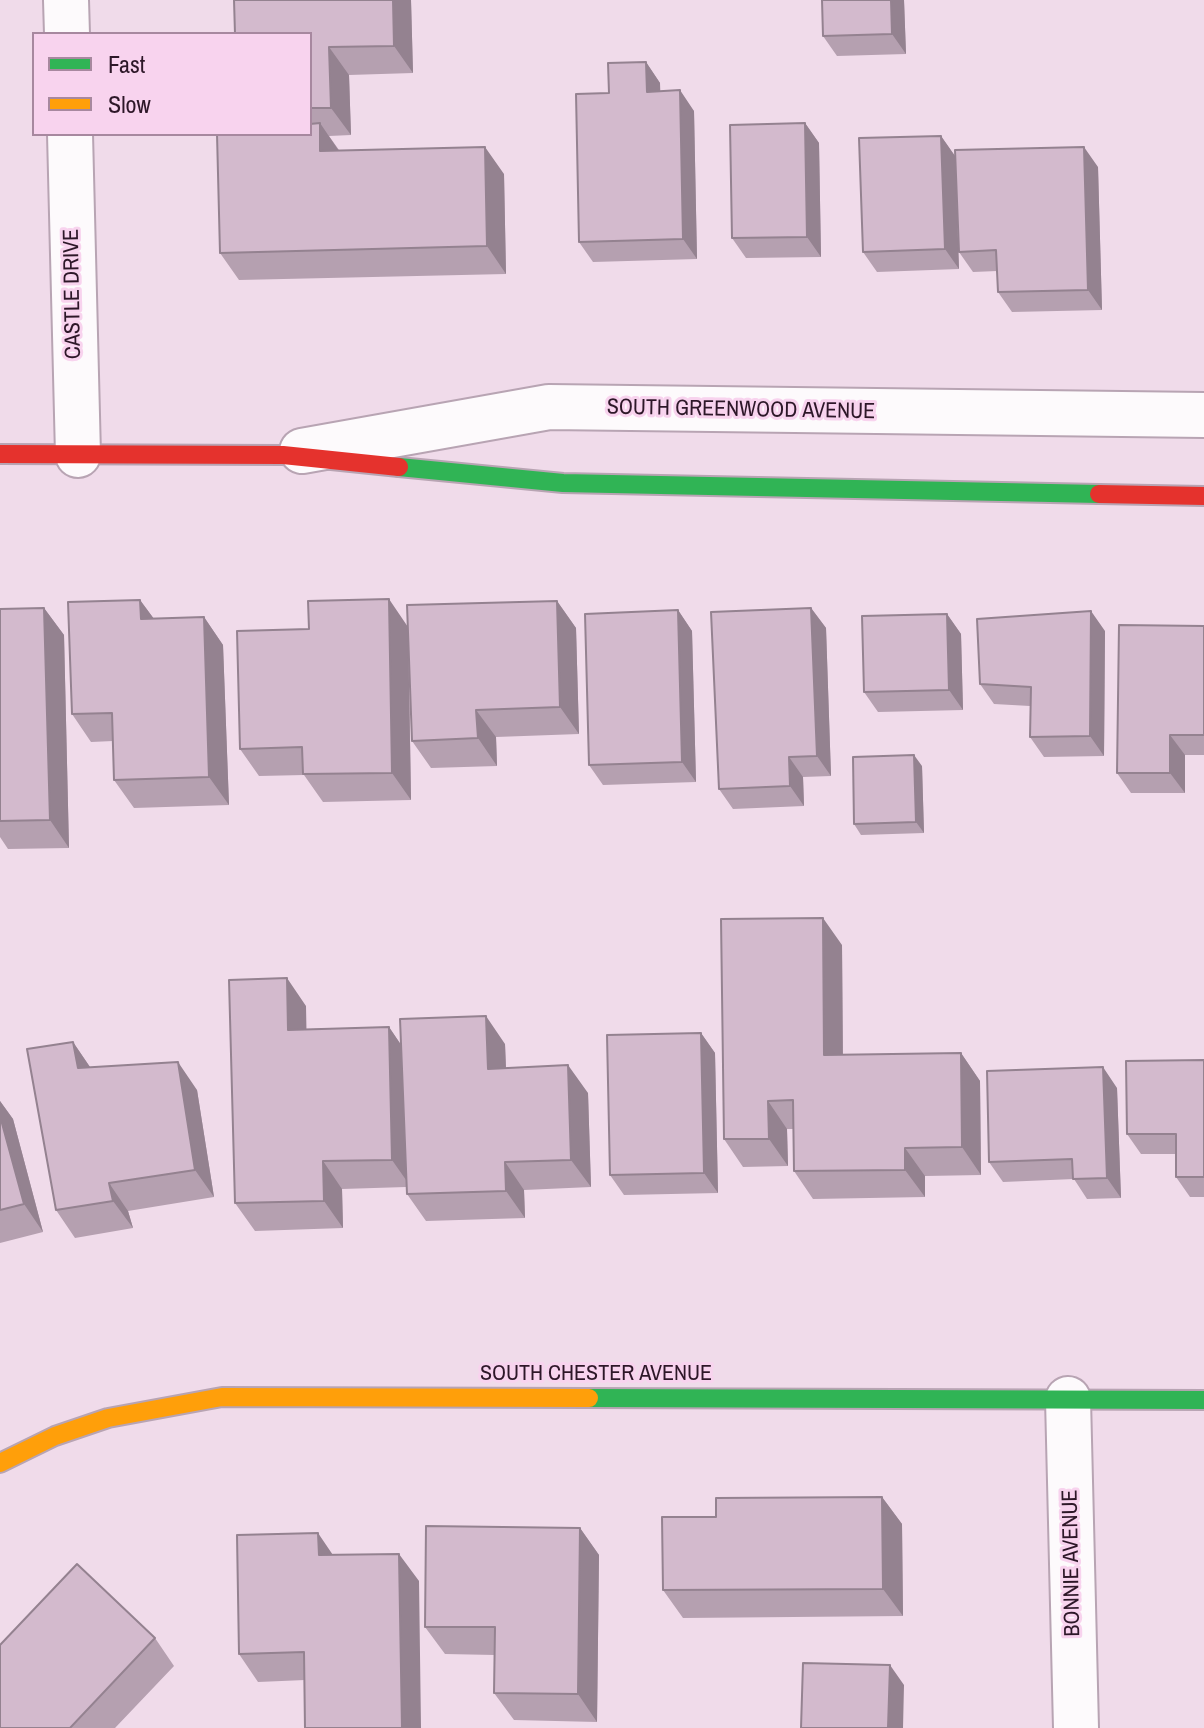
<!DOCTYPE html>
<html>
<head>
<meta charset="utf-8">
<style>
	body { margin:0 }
	#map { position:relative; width:1204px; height:1728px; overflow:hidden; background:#f0dbea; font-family:"Archivo Narrow",sans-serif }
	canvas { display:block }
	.legend { position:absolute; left:32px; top:32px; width:280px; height:104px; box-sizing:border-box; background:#f8d3ee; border:2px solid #a7889f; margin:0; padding:10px 14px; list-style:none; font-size:24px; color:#2d1728 }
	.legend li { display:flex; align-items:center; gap:16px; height:40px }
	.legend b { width:40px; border:2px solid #a7889f }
</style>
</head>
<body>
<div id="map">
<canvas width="1204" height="1728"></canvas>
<ul class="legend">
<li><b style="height:10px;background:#30b455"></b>Fast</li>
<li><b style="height:10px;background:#ff9f0a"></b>Slow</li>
</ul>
</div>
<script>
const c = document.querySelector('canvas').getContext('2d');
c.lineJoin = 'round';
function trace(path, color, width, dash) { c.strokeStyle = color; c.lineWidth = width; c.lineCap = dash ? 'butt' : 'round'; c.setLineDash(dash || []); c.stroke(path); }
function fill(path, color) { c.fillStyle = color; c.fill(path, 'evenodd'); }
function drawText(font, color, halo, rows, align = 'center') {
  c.font = font + ' "Archivo Narrow",sans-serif'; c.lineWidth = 6; c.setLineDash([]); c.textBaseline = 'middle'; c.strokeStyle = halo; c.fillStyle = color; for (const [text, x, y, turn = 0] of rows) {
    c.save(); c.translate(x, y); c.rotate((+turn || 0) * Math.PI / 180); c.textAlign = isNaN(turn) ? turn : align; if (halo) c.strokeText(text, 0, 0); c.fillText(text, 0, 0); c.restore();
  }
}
const street = new Path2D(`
	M66 0 67 34
	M70 134 78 455
	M302 451 549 407 1204 415
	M1068 1399 1076 1728`);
const fast = new Path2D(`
	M399 467 563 483 1099 494
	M589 1398 1204 1400`);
const slow = new Path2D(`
	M0 1463 55 1436 108 1418 222 1397 589 1398`);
const jam = new Path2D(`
	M0 454 283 455 399 467
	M1099 494 1204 496`);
trace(street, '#b8a4b3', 48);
trace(fast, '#b8a4b3', 22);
trace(slow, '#b8a4b3', 22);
trace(jam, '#b8a4b3', 22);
trace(street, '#fdfafc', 44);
trace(fast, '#30b455', 18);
trace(slow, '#ff9f0a', 18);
trace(jam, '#e5322d', 18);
fill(new Path2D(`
	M411 0 413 73 349 75 351 135 329 136 339 150 504 174 506 274 239 280 220 253 310 134V34Z
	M904 0 906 54 837 56 823 36Z
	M646 62 660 83V91L694 111 697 259 593 262 579 242 609 93Z
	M805 123 819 143 821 257 746 258 732 238Z
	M941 136 955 156 959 269 877 272 863 252Z
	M1098 167 1102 310 1012 312 998 292 997 271 973 272 959 252Z
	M140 600 154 619 204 617 223 645 229 805 134 808 114 780 113 741 91 742 72 714Z
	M557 601 576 628 579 734 496 737 497 766 431 768 412 741 409 664 411 800 323 802 304 775 259 776 240 749 309 629 407 626Z
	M44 608 64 635 69 848 8 849 0 837V609Z
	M811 608 826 628 831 776 803 777 804 806 733 809 719 789Z
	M678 610 692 631 696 782 603 785 589 765Z
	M947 614 961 634 963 710 878 712 864 692Z
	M1204 626V755H1185V793H1131L1117 773Z
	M1105 631 1104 756 1044 757 1030 737V706L994 704 980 684Z
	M922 766 924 833 861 835 854 824Z
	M842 945 843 1055 961 1053 980 1081 981 1175 925 1176V1197L813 1199 794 1171 793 1129H787L788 1166 743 1167 724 1139Z
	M306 1006V1029L389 1027 401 1045 505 1044 506 1068 588 1093 591 1187 524 1190 525 1218 426 1221 407 1194 406 1187 342 1189 343 1228 255 1231 235 1203Z
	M701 1033 715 1053 718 1193 624 1195 610 1175Z
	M73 1042 90 1067 197 1090 214 1197 128 1211 133 1228 75 1238 56 1210Z
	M1204 1060V1197H1190L1176 1177V1154H1141L1127 1134Z
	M1117 1088 1121 1198 1087 1199 1074 1179 1003 1182 989 1162Z
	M0 1101 13 1119 43 1232 0 1243Z
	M882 1497 902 1524 903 1616 683 1618 663 1590 716 1517Z
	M580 1528 599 1555 597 1722 514 1720 494 1693 495 1655 445 1654 425 1627Z
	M333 1555 419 1581 305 1680 258 1682 239 1654Z
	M155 1638 174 1666 115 1728H0Z`), '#b5a0b0');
fill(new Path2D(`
	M393 0H411L413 73 394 46Z
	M891 0H904L906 54 892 34Z
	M329 47 349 75 351 135 331 108Z
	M646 62 660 83 661 112 647 92Z
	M680 90 694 111 697 259 683 239Z
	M320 123 339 151H320Z
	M805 123 819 143 821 257 807 237Z
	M941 136 955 156 959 269 945 249Z
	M485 147 504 174 506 274 487 246Z
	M1084 147 1098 167 1102 310 1088 290Z
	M389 599 408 627 411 800 392 773Z
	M140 600 160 627 141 619Z
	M557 601 576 628 579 734 560 707Z
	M44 608 64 635 69 848 50 820Z
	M811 608 826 628 831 776 817 756Z
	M678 610 692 631 696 782 682 762Z
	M1091 611 1105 631 1104 756 1090 736Z
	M947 614 961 634 963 710 949 690Z
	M204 617 223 645 229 805 209 777Z
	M476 710 496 737 497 766 478 738Z
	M1170 735 1185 755V793L1170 773Z
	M914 755 922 766 924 833 916 822Z
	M789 757 803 777 804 806 790 786Z
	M823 918 842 945 843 1083 824 1055Z
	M287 978 306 1006 307 1057 288 1030Z
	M486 1016 505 1044 507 1096 488 1069Z
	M389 1027 408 1055 411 1187 392 1160Z
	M701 1033 715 1053 718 1193 704 1173Z
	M73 1042 92 1070 78 1068Z
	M961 1053 980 1081 981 1175 962 1147Z
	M178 1062 197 1090 214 1197 195 1170Z
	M568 1065 588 1093 591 1187 571 1160Z
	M1103 1067 1117 1088 1121 1198 1107 1178Z
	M0 1101 13 1119 43 1232 24 1204 0 1116Z
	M768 1101 787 1129 788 1166 769 1139Z
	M905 1148 925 1176V1197L905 1170Z
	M323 1161 342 1189 343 1228 324 1201Z
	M505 1162 524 1190 525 1218 506 1191Z
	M109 1183 128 1211 133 1228 113 1201Z
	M882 1497 902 1524 903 1616 883 1589Z
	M580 1528 599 1555 597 1722 578 1694Z
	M318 1533 337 1561 319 1555Z
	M399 1554 419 1581 421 1728H402Z
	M890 1665 904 1685 903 1728H888Z`), '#948290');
const building = new Path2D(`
	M234 0H393L394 46 329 47 331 108H310V34H235Z
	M822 0H891L892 34 823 36Z
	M646 62 647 92 680 90 683 239 579 242 576 94 609 93 608 63Z
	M320 123V151L485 147 487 246 220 253 217 134H310V124Z
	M805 123 807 237 732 238 730 125Z
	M941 136 945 249 863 252 859 138Z
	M1084 147 1088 290 998 292 996 250 959 252 955 150Z
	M389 599 392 773 303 774 302 747 240 749 237 631 309 629 308 601Z
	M140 600 141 619 204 617 209 777 114 780 112 713 72 714 68 602Z
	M557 601 560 707 476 710 478 738 412 741 407 605Z
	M44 608 50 820 0 821V609Z
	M811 608 817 756 789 757 790 786 719 789 711 612Z
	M678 610 682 762 589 765 585 614Z
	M1091 611 1090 736 1030 737 1031 687 980 684 977 619Z
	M947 614 949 690 864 692 862 616Z
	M1119 625 1204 626V735H1170V773H1117Z
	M914 755 916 822 854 824 853 757Z
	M823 918 824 1055 961 1053 962 1147 905 1148V1170L794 1171 793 1100 768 1101 769 1139H724L721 919Z
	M287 978 288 1030 389 1027 392 1160 323 1161 324 1201 235 1203 229 980Z
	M486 1016 488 1069 568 1065 571 1160 505 1162 506 1191 407 1194 400 1019Z
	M701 1033 704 1173 610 1175 607 1035Z
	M73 1042 78 1068 178 1062 195 1170 109 1183 113 1201 56 1210 27 1049Z
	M1204 1060V1177H1176V1134H1127L1126 1061Z
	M1103 1067 1107 1178 1073 1179 1072 1159 989 1162 987 1071Z
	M0 1116 24 1204 0 1210Z
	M882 1497 883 1589 663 1590 662 1517H716V1498Z
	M426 1526 580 1528 578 1694 494 1693 495 1627H425Z
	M318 1533 319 1555 399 1554 402 1728H305L304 1652 239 1654 237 1535Z
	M77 1564 155 1638 70 1728H0V1645Z
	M803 1663 890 1665 888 1728H801Z`);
fill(building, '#d3bacd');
trace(building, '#948290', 2);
drawText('22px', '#2d1728', '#f8d3ee', [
	["CASTLE DRIVE",73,294,-91],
	["SOUTH GREENWOOD AVENUE",741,410,1],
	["SOUTH CHESTER AVENUE",596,1374],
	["BONNIE AVENUE",1072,1563,-91]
]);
</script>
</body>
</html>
